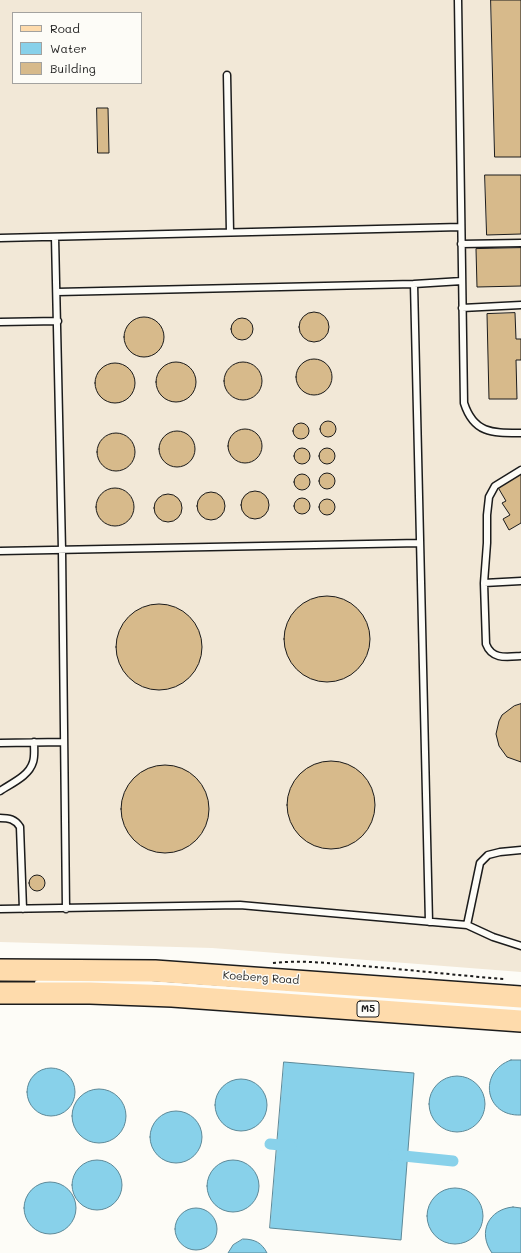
<!DOCTYPE html>
<html>
<head>
<meta charset="utf-8">
<style>
	body { margin:0 }
	#map { position:relative; width:521px; height:1253px; overflow:hidden; background:#fdfcf7; font-family:Mali,sans-serif }
	canvas { display:block }
	.legend { position:absolute; left:12px; top:12px; width:130px; height:72px; box-sizing:border-box; background:#fdfcf7; border:1px solid #a3a29f; margin:0; padding:5px 7px; list-style:none; font-size:12px; color:#1c1c1c }
	.legend li { display:flex; align-items:center; gap:8px; height:20px }
	.legend b { width:20px; border:1px solid #a3a29f }
</style>
</head>
<body>
<div id="map">
<canvas width="521" height="1253"></canvas>
<ul class="legend">
<li><b style="height:5px;background:#fedbac"></b>Road</li>
<li><b style="height:11px;background:#88d1ea"></b>Water</li>
<li><b style="height:11px;background:#d7ba8b"></b>Building</li>
</ul>
</div>
<script>
const c = document.querySelector('canvas').getContext('2d');
c.lineJoin = 'round';
function fill(path, color) { c.fillStyle = color; c.fill(path, 'evenodd'); }
function trace(path, color, width, dash) { c.strokeStyle = color; c.lineWidth = width; c.lineCap = dash ? 'butt' : 'round'; c.setLineDash(dash || []); c.stroke(path); }
function drawText(font, color, halo, rows, align = 'center') {
  c.font = font + ' Mali,sans-serif'; c.lineWidth = 3; c.setLineDash([]); c.textBaseline = 'middle'; c.strokeStyle = halo; c.fillStyle = color; for (const [text, x, y, turn = 0] of rows) {
    c.save(); c.translate(x, y); c.rotate((+turn || 0) * Math.PI / 180); c.textAlign = isNaN(turn) ? turn : align; if (halo) c.strokeText(text, 0, 0); c.fillText(text, 0, 0); c.restore();
  }
}
fill(new Path2D(`
	M0 0H521V972L212 948 0 942ZM13 13H141V83H13Z`), '#f2e8d7');
const water = new Path2D(`
	M511 1060H521V1115C485 1117 477 1072 511 1060Z
	M284 1062 414 1073 401 1240 270 1228Z
	M27 1092a24 24 0 1 1 48 0a24 24 0 1 1-48 0Z
	M429 1104a28 28 0 1 1 56 0a28 28 0 1 1-56 0Z
	M215 1105a26 26 0 1 1 52 0a26 26 0 1 1-52 0Z
	M72 1116a27 27 0 1 1 54 0a27 27 0 1 1-54 0Z
	M150 1137a26 26 0 1 1 52 0a26 26 0 1 1-52 0Z
	M72 1185a25 25 0 1 1 50 0a25 25 0 1 1-50 0Z
	M207 1186a26 26 0 1 1 52 0a26 26 0 1 1-52 0Z
	M24 1208a26 26 0 1 1 52 0a26 26 0 1 1-52 0Z
	M427 1216a28 28 0 1 1 56 0a28 28 0 1 1-56 0Z
	M513 1207 521 1208V1253H492C477 1232 489 1209 513 1207Z
	M175 1229a21 21 0 1 1 42 0a21 21 0 1 1-42 0Z
	M243 1239C255 1239 262 1243 267 1253H228L233 1245Z`);
fill(water, '#88d1ea');
trace(water, '#5d8998', 1);
trace(new Path2D(`
	M270 1144 291 1146
	M394 1155 453 1161`), '#88d1ea', 11);
const building = new Path2D(`
	M491 0H521V157H495Z
	M97 108H108L109 153H98Z
	M485 175H521V234L487 235Z
	M521 248V286L477 287 476 249Z
	M299 327a15 15 0 1 1 30 0a15 15 0 1 1-30 0Z
	M515 313 516 339H521V360H516L517 399H489L487 314Z
	M124 337a20 20 0 1 1 40 0a20 20 0 1 1-40 0Z
	M231 329a11 11 0 1 1 22 0a11 11 0 1 1-22 0Z
	M296 377a18 18 0 1 1 36 0a18 18 0 1 1-36 0Z
	M156 382a20 20 0 1 1 40 0a20 20 0 1 1-40 0Z
	M224 381a19 19 0 1 1 38 0a19 19 0 1 1-38 0Z
	M95 383a20 20 0 1 1 40 0a20 20 0 1 1-40 0Z
	M320 429a8 8 0 1 1 16 0a8 8 0 1 1-16 0Z
	M293 431a8 8 0 1 1 16 0a8 8 0 1 1-16 0Z
	M228 446a17 17 0 1 1 34 0a17 17 0 1 1-34 0Z
	M159 449a18 18 0 1 1 36 0a18 18 0 1 1-36 0Z
	M97 452a19 19 0 1 1 38 0a19 19 0 1 1-38 0Z
	M319 456a8 8 0 1 1 16 0a8 8 0 1 1-16 0Z
	M294 456a8 8 0 1 1 16 0a8 8 0 1 1-16 0Z
	M521 469V523L509 530 503 519 510 515 502 503 506 501 496 484Z
	M319 481a8 8 0 1 1 16 0a8 8 0 1 1-16 0Z
	M294 482a8 8 0 1 1 16 0a8 8 0 1 1-16 0Z
	M96 507a19 19 0 1 1 38 0a19 19 0 1 1-38 0Z
	M241 505a14 14 0 1 1 28 0a14 14 0 1 1-28 0Z
	M197 506a14 14 0 1 1 28 0a14 14 0 1 1-28 0Z
	M154 508a14 14 0 1 1 28 0a14 14 0 1 1-28 0Z
	M294 506a8 8 0 1 1 16 0a8 8 0 1 1-16 0Z
	M319 507a8 8 0 1 1 16 0a8 8 0 1 1-16 0Z
	M284 639a43 43 0 1 1 86 0a43 43 0 1 1-86 0Z
	M116 647a43 43 0 1 1 86 0a43 43 0 1 1-86 0Z
	M521 704V762L507 757 499 746 496 734 499 721 502 715 514 706Z
	M287 805a44 44 0 1 1 88 0a44 44 0 1 1-88 0Z
	M121 809a44 44 0 1 1 88 0a44 44 0 1 1-88 0Z
	M29 883a8 8 0 1 1 16 0a8 8 0 1 1-16 0Z`);
fill(building, '#d7ba8b');
trace(building, '#1c1c1c', 1);
const lane = new Path2D(`
	M458 0 464 403C474 434 493 433 521 433
	M227 75 230 232
	M55 237 62 550 66 909
	M0 238 461 227
	M461 244 521 243
	M414 284 462 281
	M57 292 414 284 429 922
	M462 308 521 305
	M0 322 58 321
	M521 470 495 486 489 497 487 515V543L484 583 486 644C492 660 507 657 521 656
	M0 551 420 543
	M484 583 521 581
	M0 743 64 742
	M0 791C12 783 29 776 33 762 35 756 34 749 34 742
	M0 818C9 818 15 819 20 827L23 909
	M0 909 240 905 467 925 493 937 521 946
	M467 925 480 863 488 855 500 852 521 850
	M38 983 85 982 151 984 521 1009`);
const primary = new Path2D(`
	M0 970 155 971 521 997
	M0 993H90L172 996 521 1021`);
trace(lane, '#1c1c1c', 9);
trace(primary, '#1c1c1c', 24);
trace(new Path2D(`
	M273 963C299 960 326 963 352 965 403 969 453 975 504 979`), '#1c1c1c', 2, [3, 3]);
trace(lane, '#fdfcf7', 6);
trace(primary, '#fedbac', 21);
for (const [x, y, w] of [
	[368,1009,22]
]) { const box = new Path2D(); box.roundRect(x - w / 2, y - 8, w, 16, 3); c.fillStyle = '#fdfcf7'; c.fill(box); trace(box, '#1c1c1c', 1); }
drawText('bold 10px', '#1c1c1c', null, [
	["M5",368,1009]
]);
drawText('11px', '#1c1c1c', '#fdfcf7', [
	["Koeberg Road",261,978,4]
]);
</script>
</body>
</html>
